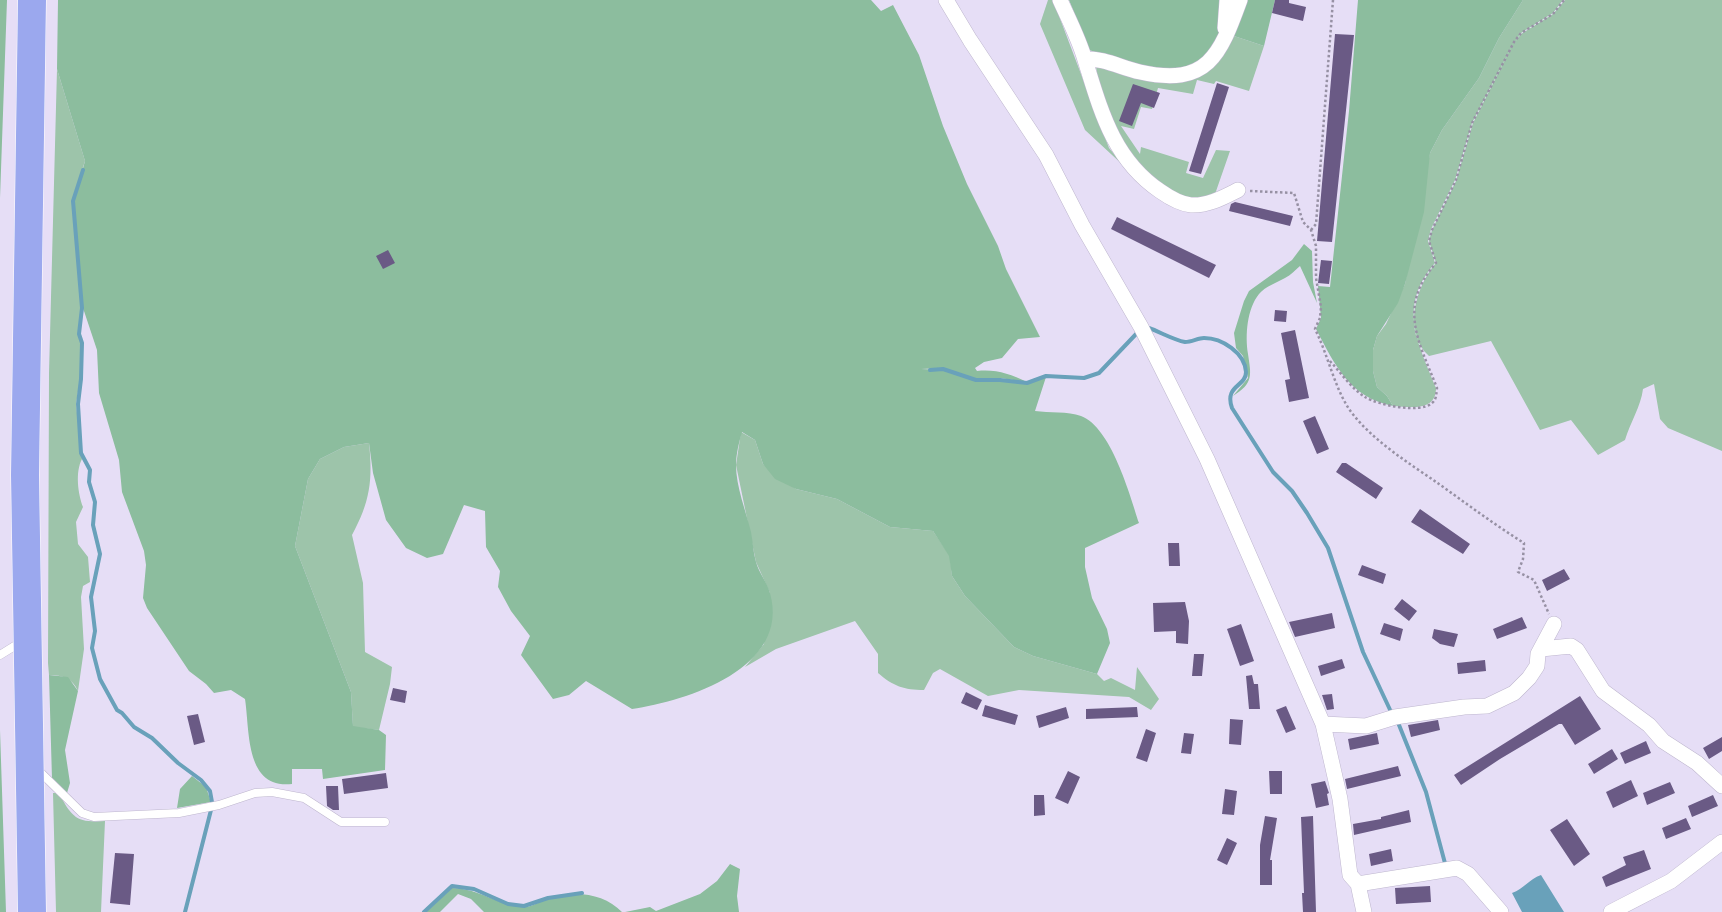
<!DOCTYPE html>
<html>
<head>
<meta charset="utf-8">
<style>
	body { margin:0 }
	canvas { display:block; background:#e6def6 }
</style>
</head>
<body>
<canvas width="1722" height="912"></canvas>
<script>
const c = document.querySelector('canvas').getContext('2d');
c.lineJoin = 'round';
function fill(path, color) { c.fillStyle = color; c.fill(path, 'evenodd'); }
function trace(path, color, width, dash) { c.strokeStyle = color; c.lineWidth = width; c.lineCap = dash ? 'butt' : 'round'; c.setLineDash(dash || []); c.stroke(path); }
fill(new Path2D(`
	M1048 0H1053L1109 148 1125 167 1085 130 1040 24Z
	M1523 0H1563L1553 13 1521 33 1515 42 1521 34 1553 14 1565 0H1722V451L1668 428 1660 419 1654 384 1643 389C1641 406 1630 423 1625 440L1598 455 1571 420 1540 430 1491 341 1429 356C1402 332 1416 286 1436 263L1429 241 1432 230 1456 181 1473 123 1514 42 1472 123 1455 180 1431 229 1428 241 1435 263C1397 307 1418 342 1436 388 1436 412 1410 407 1393 406L1387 396 1377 387 1373 371V350L1377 336 1386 324 1405 284 1430 153 1442 130 1479 78 1499 38Z
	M1231 35 1264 46 1249 91 1216 81 1214 84 1197 80 1193 94 1158 88 1152 109 1141 107 1134 129 1121 126 1140 154 1141 147 1189 162 1186 173 1203 178 1216 150 1230 151 1214 197 1185 199 1170 193 1121 147 1098 82 1096 66Z
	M57 69 85 161 72 201 81 308 78 334 81 343 80 379 76 404 82 459C75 472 78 494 83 507L76 522 78 544 88 557 90 582 83 586 81 597 84 649 78 691C72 678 63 675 49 675L48 663 49 373Z
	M741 432 755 440 763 464 796 489 837 499 890 527 933 531 950 556 952 576 965 596 1014 647 1033 656 1097 674 1104 681 1111 678 1135 690 1137 667 1159 699 1151 710 1129 697 1019 690 988 696 940 669 933 673 924 690C904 690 893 686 878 673V654L855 621 776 649 745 667 764 644 770 593 756 562 736 465Z
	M369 443C373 480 370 502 352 535L363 583 365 652 392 667 390 684 379 730 353 727 351 692 295 546 308 479 320 459 344 447Z
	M53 793H59C72 818 77 823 105 821L101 912H56Z`), '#9dc4aa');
fill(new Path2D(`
	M0 0H7L0 198Z
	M58 0H871L881 11 893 5 919 55 943 126 967 184 998 246 1006 269 1040 337 1018 339 1002 358 984 362 975 368 977 371C996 369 1010 374 1027 382L1000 378 976 379 943 368 921 369 943 370 975 381H999L1027 384 1046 377 1035 411C1049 413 1068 411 1081 416 1111 427 1130 495 1139 523L1085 548V567L1092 598 1107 629 1110 643 1097 674 1033 656 1014 647 965 596 952 576 949 556 933 531 890 527 837 499 796 489 775 479 763 464 755 440 742 432C739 442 736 455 736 465 736 487 746 511 751 532 753 542 753 552 756 562 759 573 767 582 770 593 791 668 687 701 632 709L586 681 569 695 553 699 521 655 530 636 511 611 498 587 500 571 486 547 485 511 464 505 443 554 427 558 406 548 386 520 373 473 369 443 344 447 320 459 308 479 295 546 351 692 353 726 379 730 386 735 385 770 323 779 322 769H292V784C245 789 250 732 245 699L231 690 214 693 206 684 189 671 147 608 143 598 146 565 144 551 122 492 119 460 99 393 97 350 83 308 74 201 85 161 57 69Z
	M1069 0H1221L1219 34 1203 61 1177 70 1144 67 1089 50Z
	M1244 0H1275L1264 46 1231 35Z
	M1358 0H1523L1499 38 1479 78 1442 130 1430 153 1424 212 1405 284 1398 303 1377 336 1373 350V371L1377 387 1387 396 1393 406C1349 397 1335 365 1316 329L1321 318 1318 286 1330 287 1349 111Z
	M1304 244 1312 251 1313 282 1317 303 1300 266C1295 270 1291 275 1285 278 1276 283 1266 286 1259 294 1247 309 1245 335 1248 354 1251 375 1254 383 1233 396L1248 378 1243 356 1236 348 1234 333 1244 301 1249 291 1292 260Z
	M49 675 68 677 78 691 65 750 70 783 67 793 52 779Z
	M0 730 6 912H0Z
	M192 776 206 787 211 802 177 808 180 789Z
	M730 864 740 869 737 896 739 912H625L650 907 656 911 700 894 717 881Z
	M452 888C481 889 497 905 522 907 530 908 539 902 547 899 572 890 603 892 622 912H484L471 899 458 894 440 912H426Z`), '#8cbd9e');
fill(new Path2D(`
	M1541 875 1564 912H1522L1512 893C1524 889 1529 879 1541 875Z`), '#69a1ba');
trace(new Path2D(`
	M83 170 73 201 82 308 79 334 82 343 81 379 78 404 81 453 90 470 89 482 95 502 93 525 100 554 91 597 95 631 92 648 100 679 117 710 122 713 134 727 152 738 178 763 201 780 210 791 212 802
	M1149 328C1160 332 1174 340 1185 342 1192 342 1198 338 1204 338 1222 338 1245 353 1246 372 1246 387 1224 385 1232 408L1273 472 1292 491 1307 513 1328 548 1363 652 1392 714
	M930 370 943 369 976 380H1000L1027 383 1046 376 1084 378 1099 373 1138 332
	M1397 720 1426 792 1446 867
	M185 912 211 810
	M424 912 452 886 474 889 508 904 524 906 548 898 582 893`), '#69a1ba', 4);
fill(new Path2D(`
	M1275 0H1289V3L1306 7 1303 21 1272 13Z
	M1335 34 1354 35 1332 242 1317 241Z
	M1217 83 1229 87 1201 174 1189 171Z
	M1133 84 1160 93 1154 108 1141 103 1132 126 1119 121Z
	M1235 202 1293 216 1290 226 1229 211 1231 204Z
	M1117 217 1216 265 1209 278 1111 229Z
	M388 250 395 263 383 269 376 256Z
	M1321 260 1332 261 1329 284 1318 283Z
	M1275 310 1287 311 1286 322 1274 321Z
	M1295 330 1309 398 1289 402 1285 380 1290 379 1281 333Z
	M1315 416 1329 449 1317 454 1303 421Z
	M1342 463H1346L1383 488 1376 499 1336 472Z
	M1420 509 1470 544 1463 554 1411 522Z
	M1168 543H1179L1180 566H1169Z
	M1362 565 1386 574 1383 584 1358 575Z
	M1564 569 1570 579 1547 591 1542 580Z
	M1402 599 1417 611 1409 621 1394 609Z
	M1185 602 1189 621 1188 644 1176 643V631L1154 632 1153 603Z
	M1332 613 1335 628 1295 637 1289 622Z
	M1522 617 1527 628 1497 639 1493 629Z
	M1384 623 1403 629 1400 641 1380 634Z
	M1241 624 1254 661 1240 666 1227 629Z
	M1434 629 1458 634 1454 647 1440 644 1432 638Z
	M1194 654H1204L1202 676H1192Z
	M1342 659 1345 668 1321 676 1318 666Z
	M1485 660 1486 671 1458 674 1457 663Z
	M1252 675 1254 684H1258L1260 709H1249L1246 676Z
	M393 688 407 691 405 703 390 700Z
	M966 692 982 700 977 710 961 703Z
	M1332 694 1334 709 1327 710 1322 695Z
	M1580 696 1601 729 1575 745 1562 724H1559L1500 759 1461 785 1454 775Z
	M985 705 1018 715 1015 725 982 716Z
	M1286 706 1296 729 1286 733 1276 710Z
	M1066 707 1069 718 1039 728 1036 716Z
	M1137 707 1138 717 1086 719V709Z
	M198 714 205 742 194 745 187 716Z
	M1230 719 1243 720 1241 745 1229 744Z
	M1438 720 1440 730 1411 737 1408 725Z
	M1146 729 1156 733 1147 762 1136 758Z
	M1184 733 1194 734 1191 754 1181 753Z
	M1377 733 1379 744 1350 750 1348 739Z
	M1722 737V751L1709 759 1703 748Z
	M1646 741 1651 753 1625 764 1620 753Z
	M1612 749 1618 759 1594 774 1588 764Z
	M1398 766 1401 776 1347 789 1345 779Z
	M1068 771 1080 777 1068 804 1055 798Z
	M1269 771H1282V794H1270Z
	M386 773 388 788 344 794 342 779Z
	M1631 780 1638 796 1613 808 1606 792Z
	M1325 781 1329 793 1327 794 1329 805 1316 808 1311 784Z
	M1670 782 1675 793 1647 805 1643 793Z
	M326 786H338L339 810H333L327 806Z
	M1225 789 1237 791 1234 815 1222 814Z
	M1034 795H1044L1045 815 1034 816Z
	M1713 795 1718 806 1692 817 1688 806Z
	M1409 810 1411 822 1354 835 1353 824 1381 819V817Z
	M1265 816 1277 818 1270 860H1272V885H1260V845Z
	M1313 816 1316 912H1303L1302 893H1304L1301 817Z
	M1686 818 1691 829 1666 839 1662 828Z
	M1567 819 1590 854 1574 866 1550 830Z
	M1227 838 1237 843 1227 865 1217 860Z
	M1391 849 1393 861 1371 866 1369 854Z
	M1644 850 1651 869 1606 887 1602 877 1626 865 1623 857Z
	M115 853 134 854 130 905 110 903Z
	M1430 886 1431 902 1396 904 1395 888Z`), '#6a5a85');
const lane = new Path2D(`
	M0 655 21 642
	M36 768 82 813 94 817 179 813 219 805 255 793 272 792 304 798 341 822H385`);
const street = new Path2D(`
	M946 0 970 40 1046 155 1082 225 1141 327 1207 459 1323 724 1340 799 1350 875 1358 884 1364 912
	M1060 0C1069 20 1079 39 1085 60 1101 111 1113 159 1160 191 1170 198 1180 204 1191 205 1208 206 1224 197 1238 190
	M1225 28 1227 0
	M1085 59C1105 58 1121 68 1140 72 1208 87 1220 55 1240 0
	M1541 649 1571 646 1577 650 1603 691 1649 725 1663 741 1697 763 1722 786
	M1323 724 1366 726 1395 717 1464 707 1487 706 1514 693 1529 678 1537 666 1538 654 1554 624
	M1358 884 1457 868 1468 874 1501 912
	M1611 912 1671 881 1722 842`);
const highway = new Path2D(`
	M32 912 25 475 32 0`);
trace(lane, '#beb6ce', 9);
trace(street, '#beb6ce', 16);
trace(highway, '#fff', 29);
trace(new Path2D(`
	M1250 191 1294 193 1303 222 1311 230 1316 246V278L1321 307 1320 318 1315 329C1328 355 1334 386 1349 409 1371 440 1409 463 1439 484 1467 504 1495 525 1524 543L1523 559 1518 572 1534 580 1549 614
	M1311 230 1316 224 1333 0
	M1330 361C1341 373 1351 388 1365 397 1378 405 1420 414 1432 403 1437 399 1436 394 1437 388 1419 342 1397 307 1436 263L1429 241 1432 230 1456 180 1472 123 1514 42 1521 33 1553 14 1564 0`), '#9791a4', 2.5, [2.5, 2.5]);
trace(lane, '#fff', 8);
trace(street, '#fff', 15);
trace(highway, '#9ba8ee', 28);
</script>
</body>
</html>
